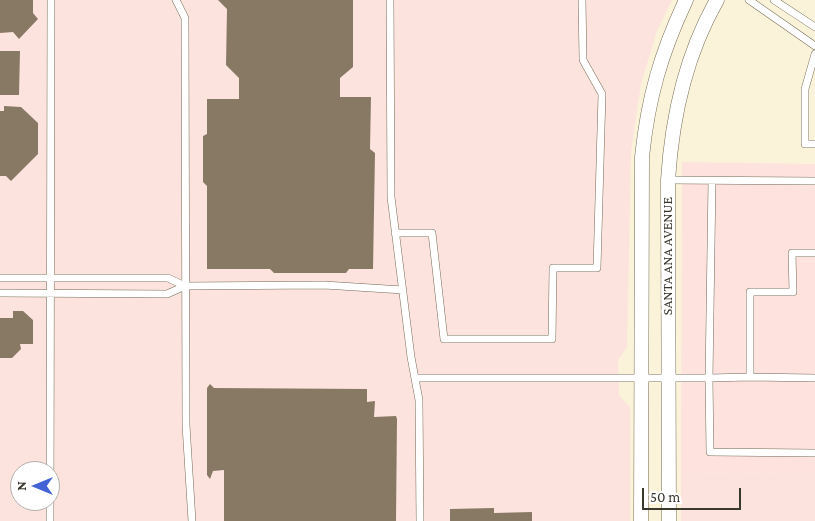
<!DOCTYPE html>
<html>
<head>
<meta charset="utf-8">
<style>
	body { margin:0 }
	#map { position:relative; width:815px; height:521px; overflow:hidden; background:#fbf3d9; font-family:"Crimson Pro",serif }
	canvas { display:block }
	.north { position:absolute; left:10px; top:461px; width:50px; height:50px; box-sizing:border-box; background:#fff; border:1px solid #b0afab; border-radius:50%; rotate:270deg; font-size:14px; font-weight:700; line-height:20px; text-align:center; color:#3a372d }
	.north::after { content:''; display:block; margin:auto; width:18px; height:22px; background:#4362d5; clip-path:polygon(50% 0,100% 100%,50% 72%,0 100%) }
	.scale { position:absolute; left:642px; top:488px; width:99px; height:22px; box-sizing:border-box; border:2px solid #3a372d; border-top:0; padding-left:6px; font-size:15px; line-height:18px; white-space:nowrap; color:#3a372d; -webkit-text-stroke:4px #fff; paint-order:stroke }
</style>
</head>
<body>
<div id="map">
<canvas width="815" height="521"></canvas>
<div class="north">N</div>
<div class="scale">50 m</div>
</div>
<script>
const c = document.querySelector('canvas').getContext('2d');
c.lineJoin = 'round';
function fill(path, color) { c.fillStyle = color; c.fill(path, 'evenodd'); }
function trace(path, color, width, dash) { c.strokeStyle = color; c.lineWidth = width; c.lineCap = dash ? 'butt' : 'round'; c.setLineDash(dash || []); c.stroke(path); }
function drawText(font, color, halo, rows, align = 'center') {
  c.font = font + ' "Crimson Pro",serif'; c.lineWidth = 5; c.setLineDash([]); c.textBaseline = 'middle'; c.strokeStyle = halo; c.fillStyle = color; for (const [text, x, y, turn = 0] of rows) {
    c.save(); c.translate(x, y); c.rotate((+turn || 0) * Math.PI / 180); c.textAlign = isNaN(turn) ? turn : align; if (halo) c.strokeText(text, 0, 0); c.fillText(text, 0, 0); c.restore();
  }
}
fill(new Path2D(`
	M0 0H672L657 31 641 84 631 152 627 347 618 360 619 395 630 407V521H0ZM20 471H50V501H20Z
	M681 472 815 473V521H681Z`), '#fde3dd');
fill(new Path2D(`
	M682 162 815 164V473L681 472Z`), '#fde2de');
fill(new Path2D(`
	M0 0H33V13L38 19 19 39 13 32 0 33Z
	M218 0H353V67L340 78V97H371L370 149 375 153 373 269H349L346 273H274L270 269H207V186L203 182V136L207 134V99H239V78L226 65 227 9Z
	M0 51H20L19 95H0Z
	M4 106 21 107 38 123V154L11 181 6 176H0V111H4Z
	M13 311H23L33 320V344H20L21 349 12 358H0V318H13Z
	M210 384 214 388 367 389V402L375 401 374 417 396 416 397 419 396 521H224V470L213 471 210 479 207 475V388Z
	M494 508V513L532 512V521H450V509Z`), '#887965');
const lane = new Path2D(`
	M176 0 185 18 186 425 192 521
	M390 0 391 197 411 357 419 400 420 521
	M749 0 815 46
	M774 0 815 27
	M815 54 805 89V144H815
	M668 180 815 181
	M395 233H432L444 339H552L553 268H597L602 94 583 60 582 0
	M815 253H792L793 292H750V377L709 378 710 452 815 453
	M0 278H168L185 286 324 285 403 290
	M0 293 167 294 185 286
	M750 377 815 378
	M417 378H709L712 181
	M50 521 51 0`);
const street = new Path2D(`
	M641 521 642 157C648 98 661 53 686 0
	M669 521 668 180C672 117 685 56 717 0`);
trace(lane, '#726b54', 8);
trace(street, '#726b54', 15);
trace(lane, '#fff', 7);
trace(street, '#fff', 14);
drawText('14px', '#3a372d', '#fff', [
	["SANTA ANA AVENUE",668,256,-90]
]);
</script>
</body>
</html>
